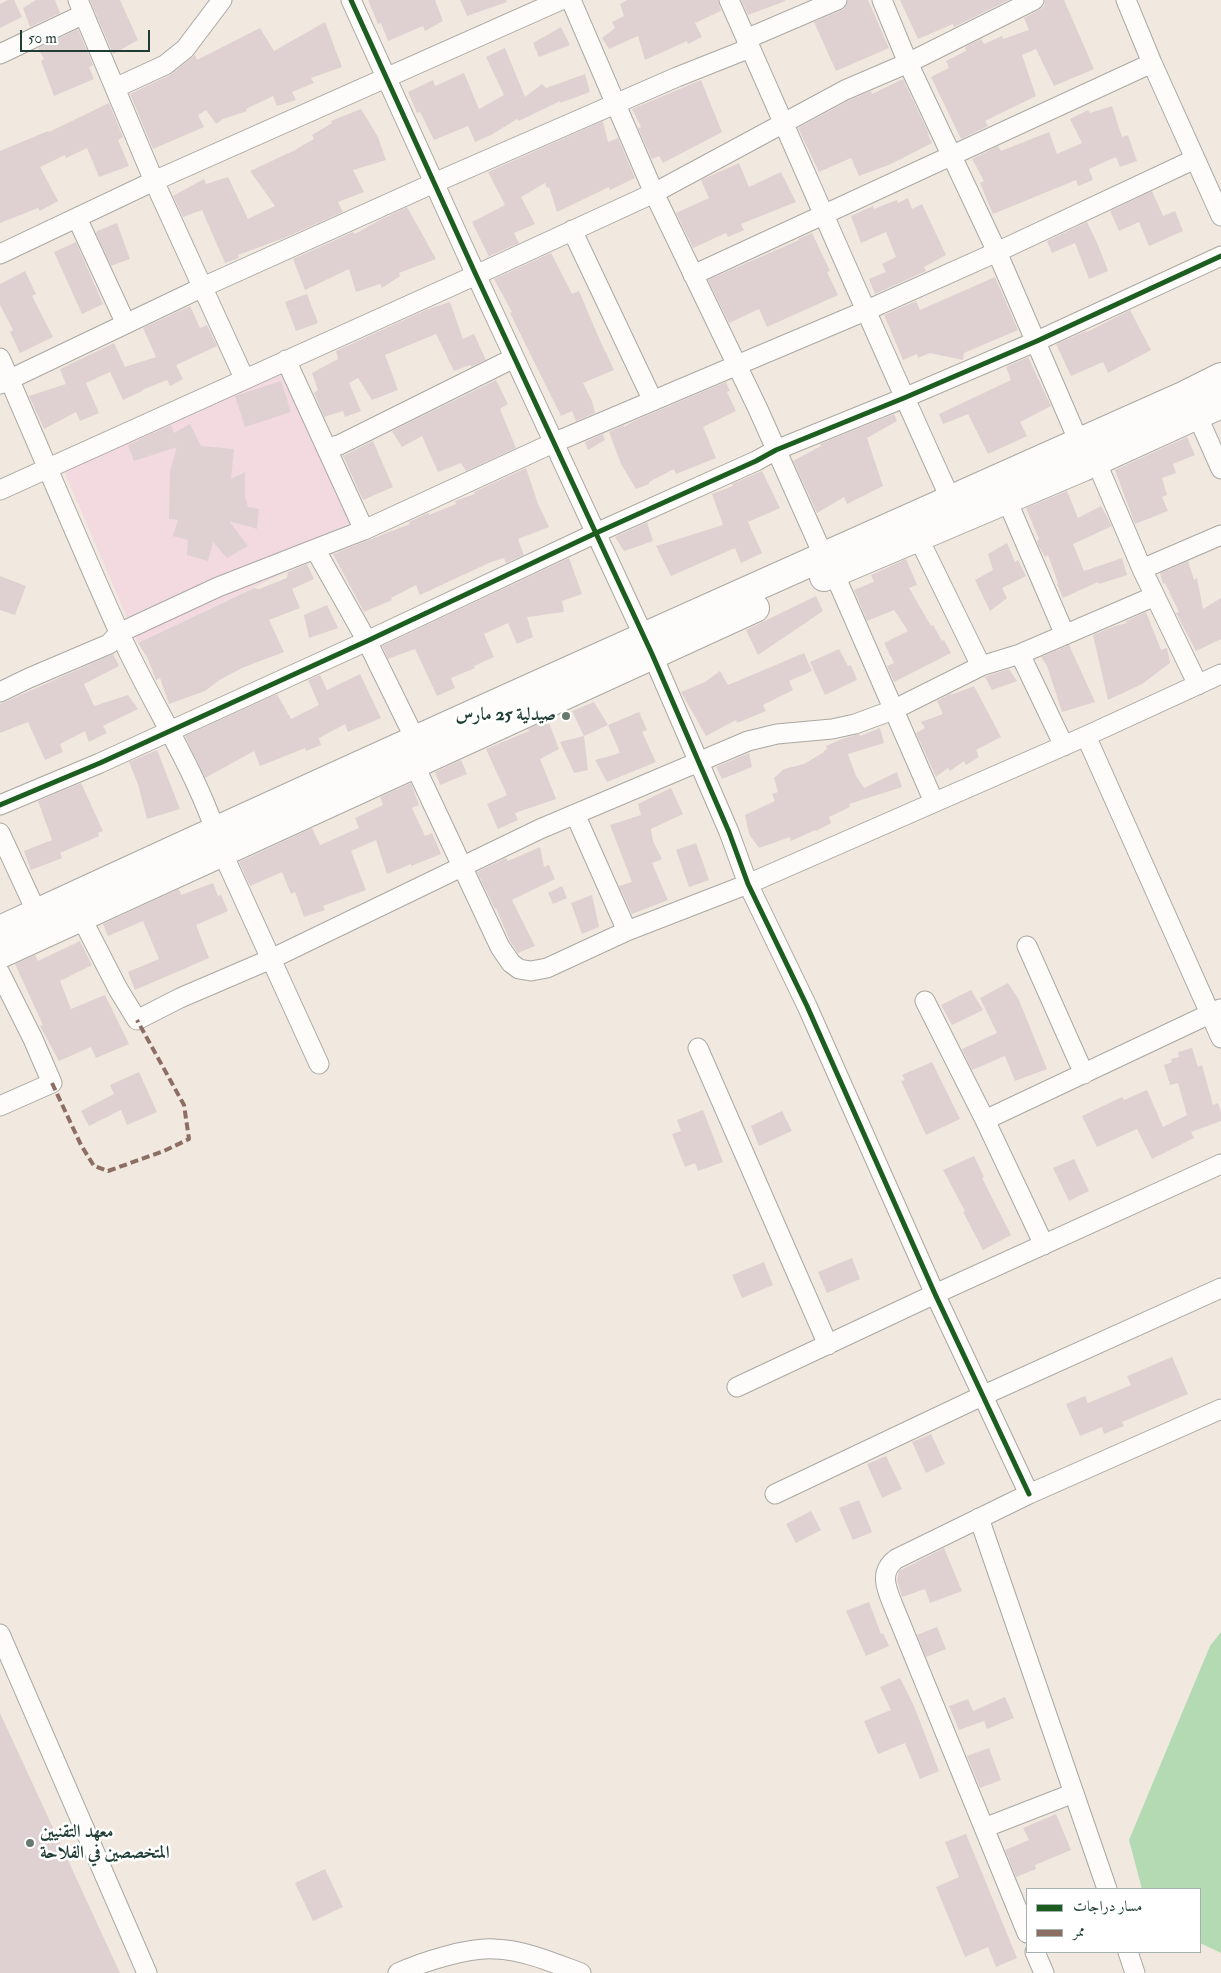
<!DOCTYPE html>
<html>
<head>
<meta charset="utf-8">
<style>
	body { margin:0 }
	#map { position:relative; width:1221px; height:1973px; overflow:hidden; background:#f1e8df; font-family:"IM FELL Double Pica",Amiri,serif }
	canvas { display:block }
	.legend { position:absolute; left:1026px; top:1888px; width:175px; height:65px; box-sizing:border-box; background:#fff; border:1px solid #a5b1ae; margin:0; padding:6px 9px; list-style:none; font-size:15px; color:#1f3d34 }
	.legend li { display:flex; align-items:center; gap:10px; height:25px }
	.legend b { width:25px; border:1px solid #a5b1ae }
	.scale { position:absolute; left:20px; top:30px; width:130px; height:22px; box-sizing:border-box; border:2px solid #1f3d34; border-top:0; padding-left:6px; font-size:15px; line-height:18px; white-space:nowrap; color:#1f3d34; -webkit-text-stroke:4px #fff; paint-order:stroke }
</style>
</head>
<body>
<div id="map">
<canvas width="1221" height="1973"></canvas>
<ul class="legend">
<li><b style="height:6px;background:#1b5e20"></b>مسار دراجات</li>
<li><b style="height:6px;background:#8d6e63"></b>ممر</li>
</ul>
<div class="scale">50 m</div>
</div>
<script>
const c = document.querySelector('canvas').getContext('2d');
c.lineJoin = 'round';
function fill(path, color) { c.fillStyle = color; c.fill(path, 'evenodd'); }
function trace(path, color, width, dash) { c.strokeStyle = color; c.lineWidth = width; c.lineCap = dash ? 'butt' : 'round'; c.setLineDash(dash || []); c.stroke(path); }
function drawText(font, color, halo, rows, align = 'center') {
  c.font = font + ' "IM FELL Double Pica",Amiri,serif'; c.lineWidth = 5; c.setLineDash([]); c.textBaseline = 'middle'; c.strokeStyle = halo; c.fillStyle = color; for (const [text, x, y, turn = 0] of rows) {
    c.save(); c.translate(x, y); c.rotate((+turn || 0) * Math.PI / 180); c.textAlign = isNaN(turn) ? turn : align; if (halo) c.strokeText(text, 0, 0); c.fillText(text, 0, 0); c.restore();
  }
}
fill(new Path2D(`
	M288 361 355 538 332 552 288 571 138 643 59 459Z`), '#f2dae0');
fill(new Path2D(`
	M1221 1632V1953L1200 1943V1889H1142L1129 1840 1210 1646Z`), '#b3dab2');
fill(new Path2D(`
	M8 0H14L22 17 0 28V4Z
	M36 0H55L60 13 30 27 23 8Z
	M90 0H120L138 40 113 54Z
	M368 0H435L443 21 425 31 423 26 388 41 381 23 378 24Z
	M460 0H506L507 2 467 16Z
	M627 0H718L721 11 695 23 702 37 688 44 687 41 645 60 638 36 609 49 602 38 615 28 612 22 624 16 620 4Z
	M741 0H785V1L748 15Z
	M848 0H868L889 48 836 71 814 22 842 10 846 6Z
	M900 0H1009L954 27 953 24 918 39Z
	M1045 0H1064L1094 69 1054 86 1036 49 1022 55 1036 96 985 121 988 126 961 139 931 77 949 68 946 61 966 51 965 47 981 39 984 44 1002 36 1003 39 1029 30 1024 18 1039 10 1044 6Z
	M325 22 342 67 311 78 314 83 292 92 296 100 277 106 273 96 246 109 247 111 223 119 216 124 206 110 198 115 204 127 153 149 130 94 170 75 195 55 197 60 260 28 274 51Z
	M561 27 570 45 539 57 533 43Z
	M78 29 93 65 89 67 94 79 54 96 41 61 44 59 38 48Z
	M505 48 525 97 542 84 546 88 585 74 590 92 560 103V101L519 121 517 119 491 135 475 142 468 126 434 140 420 112 417 113 408 92 433 80 435 86 464 73 479 109 504 95 486 57Z
	M903 79 929 134 928 135 932 143 891 164 859 176 851 158 819 172 798 128 850 100 871 91 872 94Z
	M701 80 722 132 663 163 659 156 652 159 638 128 641 127 632 109Z
	M109 103 123 137 118 140 129 166 99 177 87 148 66 158 65 155 40 167 58 201 40 211 38 208 0 223V151L48 131 49 132Z
	M1112 106 1122 137 1128 135 1137 161 1120 167 1116 157 1089 169 1093 180 1078 186 1076 180 993 214 980 183 984 181 972 159 998 146 1001 151 1049 132 1057 154 1082 143 1070 119 1088 110 1090 113Z
	M361 109 378 137 386 160 353 170 364 192 338 202 343 212 284 238 238 255 239 258 225 263 202 210 183 217 173 196 204 179 206 184 228 177 248 219 275 206 250 171 293 151 314 139 312 135 332 123 331 121Z
	M603 121 608 142 618 138 635 178 610 190 609 187 557 212 549 187 547 188 545 183 521 197 535 224 514 233 519 243 485 258 489 257 472 222 505 205 488 172Z
	M739 163 749 187 781 172 796 202 741 224 744 230 728 237 726 233 693 248 676 213 709 198 701 180Z
	M1152 191 1163 216 1175 211 1183 231 1149 246 1139 222 1119 231 1110 211Z
	M908 198 912 209 922 204 946 255 924 267 926 271 875 294 869 279 886 272 882 264 896 257 886 232 861 243 851 216 873 206 874 209 897 200 898 203Z
	M407 207 436 259 399 273 400 276 382 288 380 284 356 292 349 269 305 290 293 259 353 232 355 234 378 221Z
	M1087 222 1098 245 1108 271 1089 279 1075 243 1052 253 1047 241Z
	M117 223 130 259 111 266 96 233 97 231Z
	M812 233 830 271 827 272 838 295 767 327 759 309 729 323 708 280 799 240 798 239Z
	M76 242 103 304 82 314 54 252Z
	M551 253 572 294 579 291 598 336 614 370 583 383 592 401 595 413 576 421 572 411 561 416 510 313 512 312 494 279Z
	M25 271 36 294 32 296 53 337 20 353 10 332 13 330 0 305V284Z
	M995 277 1018 330 964 353 963 360 930 353 918 358 917 354 903 360 884 315 916 301 920 310Z
	M307 294 318 323 296 331 285 302Z
	M450 302 463 339 474 334 486 360 471 367 470 365 454 371 436 334 385 355 398 390 372 400 358 378 349 383 361 411 345 417 343 411 324 417 314 393 318 390 312 373 338 359 336 351 428 309Z
	M190 306 200 328 207 325 217 346 176 365 183 379 170 386 167 380 142 390V391L123 400 110 372 86 383 99 413 80 421 76 412 44 429 29 396 66 384 60 369 114 343 125 367 156 357 143 328Z
	M1130 310 1151 350 1108 373 1103 362 1071 376 1056 344 1086 331 1087 332Z
	M1028 357 1051 406 1020 422 1027 436 988 454 968 414 943 424 939 414 1011 380 1006 367Z
	M496 380 508 404 500 409 516 448 466 471 461 463 438 472 422 436 402 447 392 431Z
	M281 381 291 412 245 427 235 396Z
	M726 382 730 391 727 392 736 411 703 427 716 458 676 474 674 469 649 482V484L636 489 621 464 609 432 624 425V427L634 421Z
	M894 414 897 421 867 438 883 486 847 504 844 497 817 513 793 461 821 446 820 444Z
	M190 424 201 446 234 449 231 479 245 472V497L248 507 259 509 257 529 229 521 248 546 227 558 213 542 208 561 187 555 188 540 173 536 178 520 169 519 170 471 177 447 134 461 128 445 171 425 174 433Z
	M603 434 605 440 588 450 585 442Z
	M1187 437 1195 455 1173 464 1176 473 1162 478 1167 495 1162 497 1168 511 1135 524 1115 470Z
	M373 441 393 487 363 500 343 456Z
	M526 468 538 504 549 527 518 539 524 555 506 563 504 558 491 562 420 595 416 585 391 598 392 600 364 612 333 554 410 524 409 522 428 513 429 515 456 504 455 501 475 494 474 492Z
	M762 471 780 508 748 522 762 553 741 563 735 548 671 576 656 546 723 525 712 494 733 486 732 484Z
	M1067 491 1078 518 1101 506 1112 526 1073 544 1084 571 1122 558 1127 575 1099 584 1098 582 1063 598 1057 584 1058 583 1048 555 1045 557 1038 545 1037 541 1039 539 1026 508Z
	M647 522 653 541 624 551 615 537Z
	M1007 543 1015 562 1018 560 1026 576 1002 588 1007 598 990 611 975 580 993 570 988 554Z
	M569 558 582 594 562 601 564 612 527 617 533 637 517 644 508 623 484 634 494 657 474 666 475 668 451 678 455 688 437 696 415 649 388 659 382 646Z
	M906 559 917 585 909 588 931 626 933 625 942 641 944 640 951 653 894 682 887 666 894 663 884 643 908 631 894 610 867 621 854 590 874 582 871 575Z
	M1188 561 1194 580 1197 578 1203 609 1221 598V639L1196 651 1176 613 1179 612 1165 583 1163 584 1160 573Z
	M307 564 314 579 292 589 300 608 269 620 284 652 242 668 221 679 205 691 169 704 160 678 156 680 147 657 138 643 254 588 259 589 287 578 288 572Z
	M0 576 26 586 15 615 0 610Z
	M816 596 823 611 758 655 746 630Z
	M327 605 338 628 309 638 304 615Z
	M1146 612 1161 650 1167 648 1170 663 1142 684 1108 700 1093 635 1115 626 1127 623 1126 621Z
	M1069 645 1095 702 1062 712 1047 666 1041 657Z
	M839 649 848 666 851 665 857 680 825 695 810 662Z
	M804 653 812 671 789 681 793 690 763 705 766 711 737 723 736 720 706 736 681 692 705 682 720 671 728 685Z
	M113 654 119 666 84 684 94 706 128 695 138 709 103 726 107 733 89 742 85 731 60 744 63 752 45 760 28 722 0 733V704Z
	M1009 669 1017 681 992 690 985 677Z
	M360 674 381 718 348 732 345 724 319 738 321 745 306 751 305 748 260 766 254 751 205 778 185 736 277 694 291 719 319 705 308 680 320 675 327 690Z
	M974 686 1001 737 976 750 979 757 966 765 964 761 950 771 948 768 936 777 916 733 925 728 921 722 943 714 937 701 950 694 951 695Z
	M594 702 608 725 584 736 572 711Z
	M639 712 647 730 642 732 656 762 607 782 595 760 620 753 608 725Z
	M548 720 559 749 540 759 556 799 515 813 518 820 498 829 487 804 507 795 486 749 529 731 528 729Z
	M880 728 884 743 848 754 856 776 864 788 897 772 902 787 849 804 850 807 829 817 831 823 816 831 815 830 791 841 790 837 759 848 749 834 745 815 775 801 772 794 778 792 774 778 784 769 804 764 824 752V751L827 749 826 746 842 739 859 734 860 736Z
	M584 736 588 770 574 773 560 742Z
	M157 750 180 809 147 819 138 784 129 762Z
	M749 753 752 767 722 779 716 767Z
	M461 760 467 774 440 785 435 772Z
	M81 783 103 831 98 833 99 836 60 853 62 858 31 870 24 851 52 840 38 801Z
	M411 783 419 805 412 808 425 836 432 833 441 854 411 866V864L387 874 376 840 351 851 366 890 323 906 325 910 304 917 295 892 291 894 282 872 250 886 239 862 312 828 320 845 359 828 355 818 383 805 380 797Z
	M671 788 683 814 651 829 653 841 662 859 652 863 668 900 632 914 619 886 632 882 610 825 641 815 638 804Z
	M696 843 709 880 689 887 676 850Z
	M540 847 544 867 549 865 555 879 512 900 535 946 518 953 510 941 496 908 495 909 477 872 506 858 508 861Z
	M213 883 218 896 221 895 228 911 196 925 209 958 135 990 128 972 159 959 143 921 108 936 103 924 179 889 181 895Z
	M562 886 567 898 553 904 548 893Z
	M592 895 599 927 582 934 571 903Z
	M80 941 92 965 60 981 71 1009 105 995 129 1044 96 1058 91 1047 59 1061 40 1026 43 1025 15 964 35 955 38 961Z
	M1008 983 1018 998 1047 1069 1015 1081 1005 1056 972 1070 962 1049 997 1033 980 998Z
	M971 990 983 1010 952 1025 941 1005Z
	M1192 1048 1198 1067 1202 1065 1213 1105 1218 1103 1221 1112V1121L1191 1132 1194 1138 1152 1159 1137 1129 1097 1147 1082 1116 1122 1097 1124 1100 1147 1090 1163 1127 1187 1115 1178 1083 1170 1085 1164 1065 1172 1062 1171 1059 1179 1057 1178 1052Z
	M932 1062 960 1119 926 1135 901 1081 905 1080 902 1075Z
	M139 1072 157 1112 127 1125 121 1110 89 1126 81 1111 114 1094 110 1085Z
	M703 1110 723 1162 698 1171 695 1163 685 1167 672 1134 681 1131 677 1120Z
	M782 1111 792 1131 759 1146 751 1126Z
	M974 1156 984 1177 982 1178 1011 1235 983 1250 963 1212 965 1211 943 1170Z
	M1074 1159 1089 1191 1069 1201 1053 1168Z
	M852 1258 860 1279 827 1293 818 1272Z
	M764 1262 773 1285 742 1298 732 1275Z
	M1172 1357 1188 1394 1122 1422 1124 1426 1104 1434 1102 1427 1080 1436 1066 1404 1085 1396 1088 1403 1131 1385 1127 1376Z
	M931 1434 945 1464 926 1473 912 1442Z
	M886 1456 902 1489 882 1498 867 1464Z
	M859 1500 872 1532 853 1540 839 1508Z
	M811 1511 821 1530 796 1543 786 1524Z
	M944 1548 962 1591 930 1603 925 1589 902 1597 897 1580 899 1571Z
	M869 1602 881 1634 883 1633 889 1646 866 1656 846 1611Z
	M937 1627 946 1649 926 1657 917 1635Z
	M900 1678 914 1706 939 1771 920 1779 905 1743 878 1754 864 1721 891 1710 880 1687Z
	M1005 1697 1014 1718 987 1729 984 1721 959 1730 949 1706 968 1699 973 1711Z
	M0 1713 120 1973H0Z
	M989 1748 1001 1780 980 1788 967 1756Z
	M1056 1814 1071 1850 1035 1865 1036 1869 1016 1877 1005 1850 1029 1840 1023 1828Z
	M966 1834 1017 1958 996 1967 988 1947 965 1957 936 1887 959 1877 945 1842Z
	M325 1869 343 1907 313 1921 295 1883Z`), '#dfd1d1');
const street = new Path2D(`
	M78 0 154 181 244 378
	M351 0 476 275 652 654 729 832 748 884 807 1006 935 1294 1029 1494
	M571 0 654 193 758 409 824 557
	M729 0C803 166 875 334 951 500
	M882 0 908 63 997 252 1079 442
	M1126 0 1152 63 1221 216
	M746 39 837 0
	M0 54 84 14
	M115 88 165 65 185 49 222 0
	M77 218 126 324
	M572 230 653 401
	M0 254 154 181 561 0
	M693 275 1152 63
	M0 358C40 449 78 541 119 632 152 705 200 775 223 854L319 1064
	M286 360 364 530
	M0 384 203 287 434 183 677 77 750 48
	M1197 415 1221 469
	M327 448 339 445 514 358
	M1096 461 1142 569
	M0 490 476 275 654 193 845 90 908 63 1034 0
	M1006 498 1065 635
	M918 537 981 666 1020 654 1064 746
	M315 549 364 530 553 443 865 311 997 252 1195 159
	M834 573 934 802
	M1020 654 1155 596
	M1198 685 1142 569 1221 535
	M0 692 29 678 109 644 119 633 218 587 315 549 367 641 420 749
	M1086 736 1221 1038
	M414 764 500 947 511 963 519 969 531 971 547 968 627 931 748 884 1086 736 1221 674
	M0 805 100 763 367 641 596 533 756 461 776 450 904 398 1037 341 1221 256
	M575 814 627 931
	M0 833 37 913
	M81 917 118 989 137 1020 180 998 271 959 540 829 748 741 777 734 832 729 855 724 893 710 981 666
	M1027 946 1084 1074
	M0 973 33 1039 52 1083 0 1106
	M925 1001 985 1120 1044 1245
	M698 1048 828 1345
	M985 1120 1220 1009
	M737 1387 935 1294 1221 1164
	M775 1494 984 1395 1221 1288
	M979 1518 1107 1889
	M0 1634 147 1973
	M984 1828 1074 1793
	M1027 1933 893 1605C886 1588 879 1572 896 1559L1029 1494 1221 1409
	M1035 1952 1044 1973
	M1128 1952 1135 1973
	M398 1973C422 1962 469 1947 495 1949 524 1950 554 1963 581 1973`);
const secondary = new Path2D(`
	M824 577 1083 467 1221 404
	M0 930C393 748 788 572 1183 396L1221 377
	M0 954 755 608`);
trace(street, '#aaa8a2', 21);
trace(secondary, '#aaa8a2', 30);
trace(street, '#fdfcfa', 19);
trace(secondary, '#fdfcfa', 28);
trace(new Path2D(`
	M52 1083 81 1145 94 1166 108 1171 164 1151 189 1139 184 1105 137 1020`), '#8d6e63', 4, [8, 4]);
trace(new Path2D(`
	M351 0 476 275 652 654 729 832 748 884 807 1006 935 1294 1029 1494
	M0 805 100 763 367 641 596 533 756 461 776 450 904 398 1037 341 1221 256`), '#1b5e20', 5);
for (const [x, y, r, color] of [
	[566,716,5,"#687970"],
	[30,1843,5,"#687970"]
]) { const dot = new Path2D(); dot.arc(x, y, r, 0, 2 * Math.PI); c.fillStyle = color; c.fill(dot); trace(dot, '#fff', 2); }
drawText('bold 18px', '#1f3d34', '#fff', [
	["صيدلية 25 مارس",556,716],
	["معهد التقنيين",40,1833,"left"],
	["المتخصصين في الفلاحة",40,1854,"left"]
], 'right');
</script>
</body>
</html>
